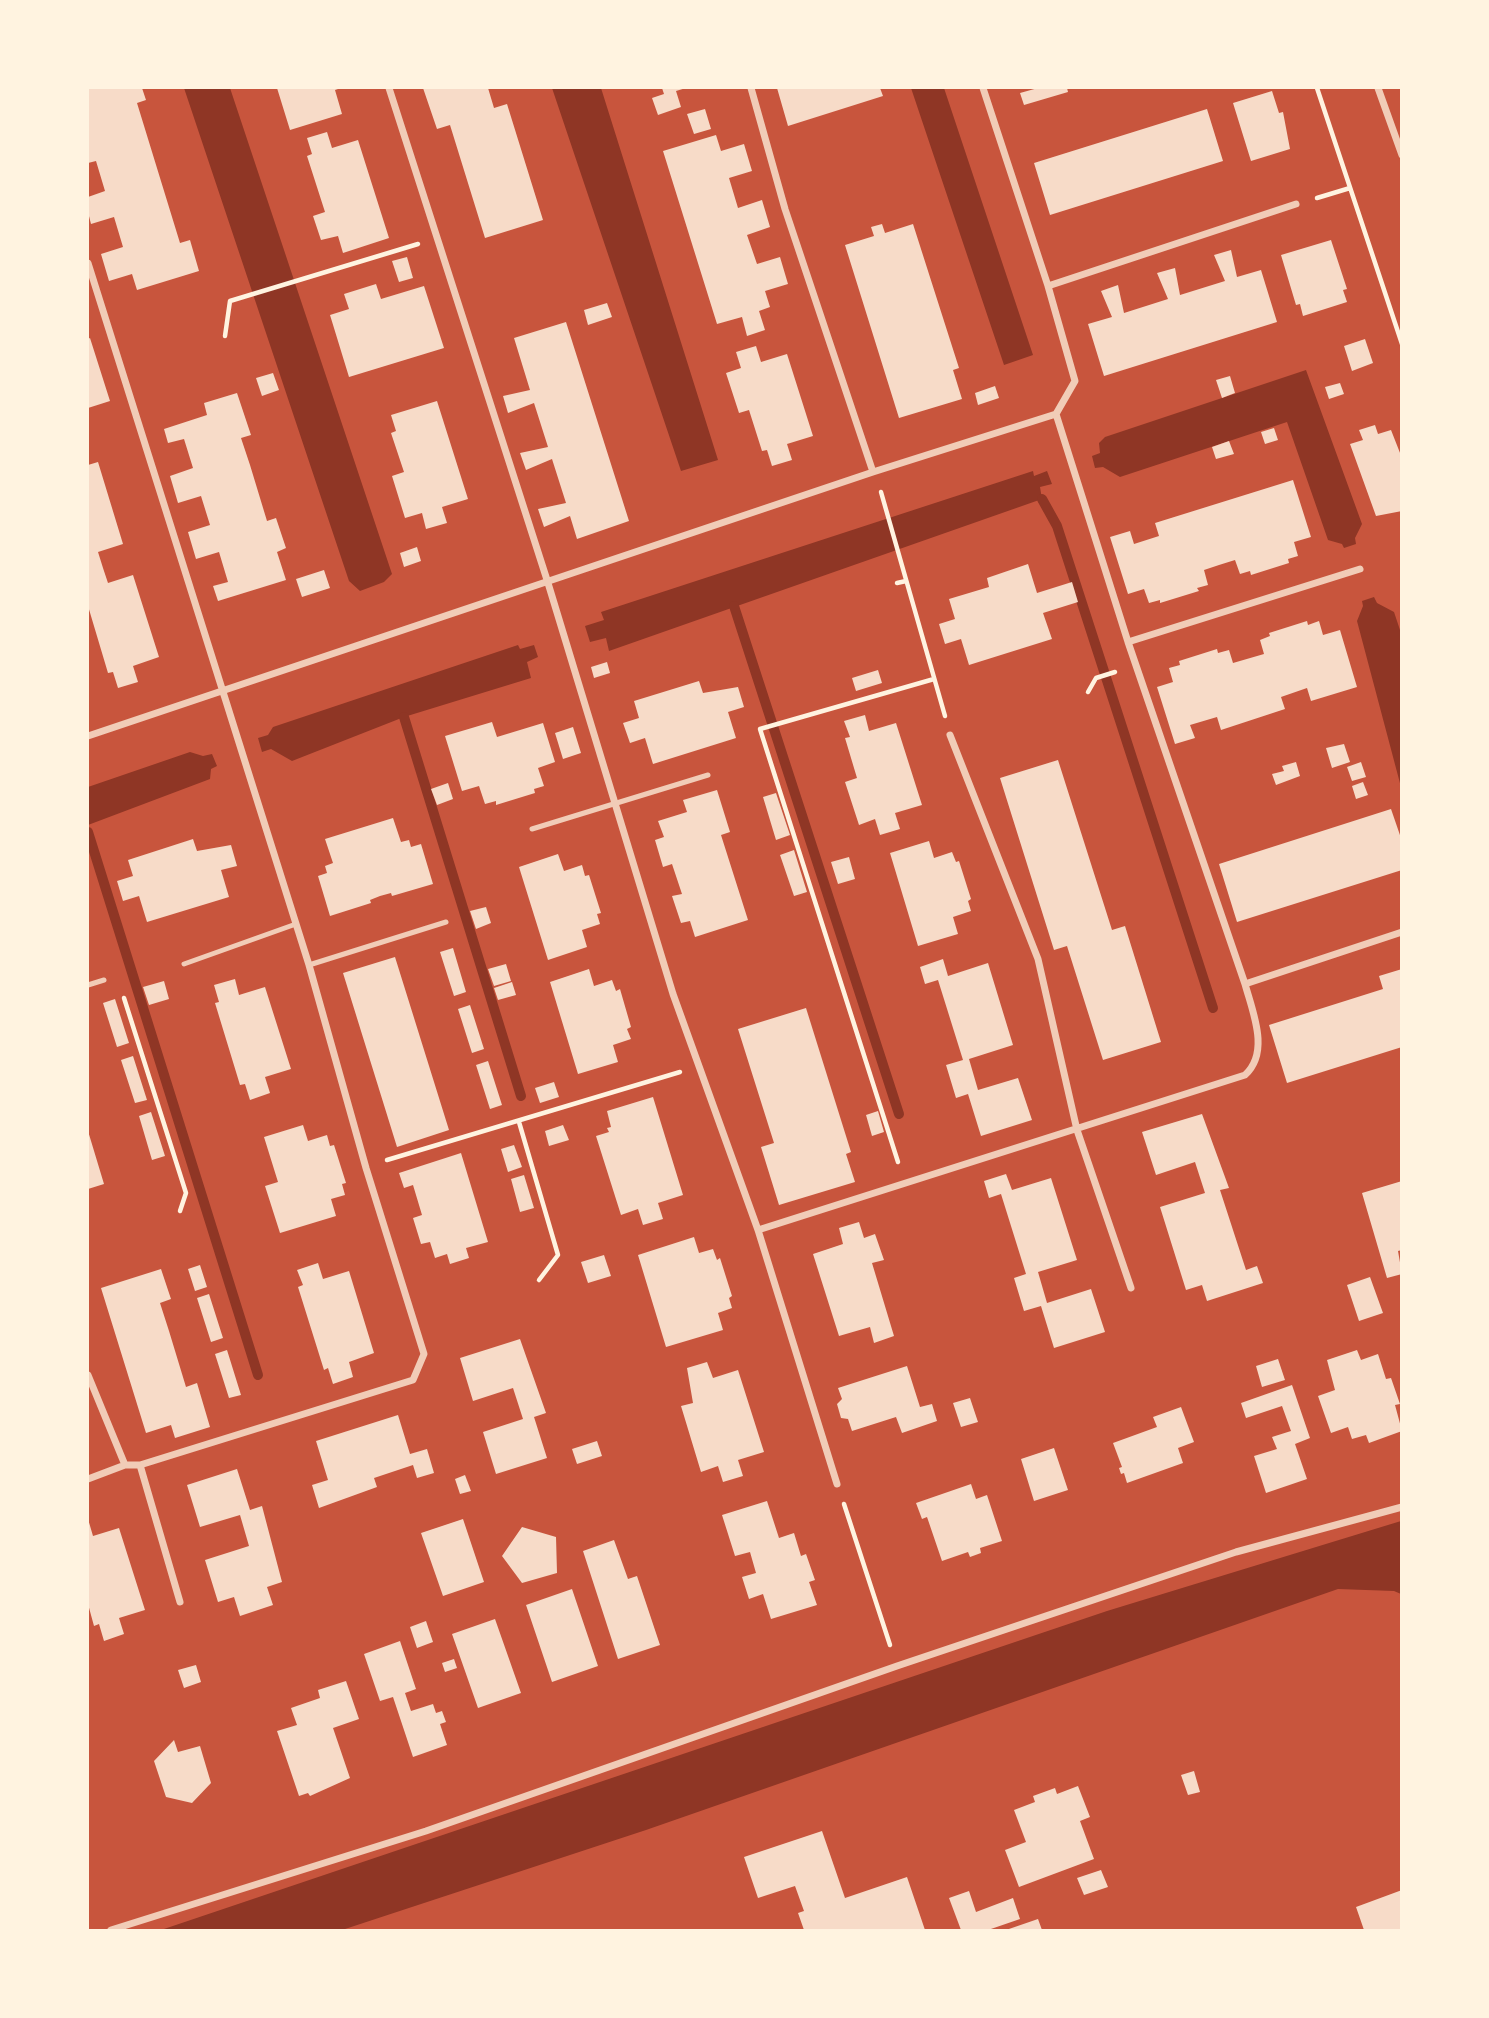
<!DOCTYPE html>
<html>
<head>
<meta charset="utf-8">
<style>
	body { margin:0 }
	#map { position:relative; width:1489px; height:2018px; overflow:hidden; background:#c8553d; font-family:"Fira Sans Condensed",sans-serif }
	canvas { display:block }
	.frame { position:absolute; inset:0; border:89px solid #fff3e0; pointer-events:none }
</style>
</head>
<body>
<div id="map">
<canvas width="1489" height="2018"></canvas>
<div class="frame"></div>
</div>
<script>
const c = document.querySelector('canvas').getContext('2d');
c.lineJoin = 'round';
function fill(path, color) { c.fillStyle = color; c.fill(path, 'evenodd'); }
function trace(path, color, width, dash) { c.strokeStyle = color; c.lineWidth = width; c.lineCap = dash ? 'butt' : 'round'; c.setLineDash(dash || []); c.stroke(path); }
fill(new Path2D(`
	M184 88H230L392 574 384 582 360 591 349 581Z
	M552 88H601L718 460 681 471Z
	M911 88H944L1033 355 1004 365Z
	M1306 370 1362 524 1355 538 1356 544 1344 548 1342 544 1328 540 1287 422 1120 477 1103 467 1095 468 1092 456 1100 453 1099 443 1105 437Z
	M1033 471 1034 476 1047 471 1052 484 1040 487 1042 499 609 651 606 638 590 642 585 626 604 620 601 612Z
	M1374 597 1377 603 1394 612 1402 636 1401 787 1357 621 1363 606 1362 601Z
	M518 645 520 649 534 645 538 657 527 662 531 678 404 717 292 761 271 749 262 752 258 738 268 735 273 727Z
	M190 752 203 756 212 754 217 766 211 769 210 779 88 825V787Z
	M1401 1521V1594L1394 1591 1338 1589 646 1830 342 1930H161L1107 1611Z`), '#8f3625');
trace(new Path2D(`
	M1042 499 1057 526 1213 1008
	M734 606 899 1114
	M404 717 521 1096
	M88 832 258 1375`), '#8f3625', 10);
fill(new Path2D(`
	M88 88H142L146 100 137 103 180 243 190 240 199 271 137 290 132 274 109 281 101 254 123 247 114 217 91 224 88 212V197L105 191 96 161 88 163Z
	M277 88H341L335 90 342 114 290 130Z
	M423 88H488L494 108 507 104 543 220 485 238 450 125 437 129Z
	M662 88H686L676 91 681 107 658 115 652 98 664 94Z
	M777 88H880L883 96 788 126Z
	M1038 88H1067L1068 92 1024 105 1020 93Z
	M1272 91 1279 113 1283 112 1290 149 1251 161 1233 103Z
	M705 109 711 129 694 134 687 114Z
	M1207 109 1223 161 1050 215 1034 163Z
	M327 132 332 148 358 140 389 238 343 253 338 236 321 240 313 216 325 212 307 156 312 154 307 138Z
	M716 135 721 151 744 144 752 171 729 178 738 208 762 200 770 227 747 235 757 264 780 257 788 284 765 291 770 307 759 311 765 330 747 336 742 317 717 324 663 151Z
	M882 224 885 233 913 224 959 368 953 370 962 399 899 418 845 245 874 236 871 227Z
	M1331 240 1347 289 1343 290 1347 302 1303 316 1300 304 1296 305 1281 255Z
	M1231 250 1237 277 1261 270 1277 322 1104 376 1088 324 1112 317 1101 291 1118 285 1124 313 1168 299 1157 273 1175 268 1180 295 1225 281 1214 255Z
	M407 257 413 278 399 282 392 261Z
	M376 284 381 299 424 286 444 348 349 377 330 315 349 309 344 294Z
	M607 303 612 317 588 325 584 310Z
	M566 322 629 521 577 539 570 516 544 527 538 509 566 503 552 459 526 470 520 453 548 447 534 403 508 413 503 396 530 390 514 338Z
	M90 338 110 401 88 408V339Z
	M1365 339 1373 363 1352 371 1344 346Z
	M756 346 761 362 787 354 813 436 787 444 792 460 772 466 767 450 762 451 749 410 739 413 726 373 741 368 736 352Z
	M273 373 279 390 262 396 256 378Z
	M1230 376 1235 393 1222 398 1216 380Z
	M1340 383 1344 394 1329 399 1325 387Z
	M995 386 999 398 978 405 975 393Z
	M237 393 251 435 241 438 250 465 267 521 276 518 286 548 277 552 286 580 218 601 213 586 228 582 219 552 196 559 188 532 210 525 201 496 178 503 170 476 193 468 184 439 168 443 164 429 207 415 204 403Z
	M437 401 468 499 442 507 447 523 426 529 422 513 405 518 392 476 404 472 391 433 396 431 391 415Z
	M1375 425 1378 434 1391 430 1402 458V511L1376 516 1350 444 1363 440 1359 430Z
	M1274 428 1278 440 1265 444 1261 432Z
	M1229 441 1234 454 1216 459 1212 447Z
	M98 462 123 544 98 552 103 568 108 583 133 575 159 657 133 666 138 682 118 688 113 672 108 673 88 606V465Z
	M1293 480 1311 537 1294 542 1298 556 1288 559 1289 563 1251 575 1250 571 1240 574 1235 560 1219 565 1204 570 1208 585 1197 588 1199 591 1160 603V600L1149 603 1144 589 1128 594 1110 537 1130 531 1134 544 1159 536 1155 523Z
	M417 547 421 561 404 567 400 553Z
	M1028 564 1037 593 1072 582 1078 602 1043 613 1052 639 969 665 961 639 945 644 939 624 955 619 949 599 989 587 987 578Z
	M324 570 330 588 302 597 296 579Z
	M1307 621 1308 625 1319 621 1323 635 1340 630 1357 687 1311 701 1307 688 1281 697 1285 709 1221 730 1217 717 1190 725 1195 738 1175 744 1157 687 1173 682 1169 668 1180 665 1179 661 1217 649 1218 653 1229 650 1233 663 1264 654 1260 640 1270 636 1269 633Z
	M607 662 610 673 594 678 591 667Z
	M878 670 882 683 856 691 852 678Z
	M699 681 703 693 738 687 744 707 728 712 736 738 653 764 645 738 630 743 623 723 639 718 634 701Z
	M865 715 869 731 896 723 922 805 895 813 900 829 880 835 875 819 859 825 845 782 857 778 845 738 850 737 844 721Z
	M492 722 497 737 543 723 555 762 538 768 544 786 534 789 535 793 496 805V801L485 804 479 786 462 791 445 736Z
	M573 727 581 753 563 759 555 733Z
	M1344 744 1350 762 1332 768 1326 748Z
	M1058 760 1112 930 1125 926 1161 1042 1103 1060 1067 946 1054 950 1000 778Z
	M1296 762 1300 776 1276 785 1272 774 1284 771 1282 766Z
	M1361 762 1366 777 1352 781 1347 767Z
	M1363 782 1368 795 1356 799 1352 786Z
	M448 783 453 799 437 805 431 789Z
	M717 790 730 832 721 835 748 920 695 937 690 921 681 923 672 896 682 894 672 864 663 867 655 840 664 837 658 821 687 812 683 800Z
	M776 793 790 835 776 840 763 797Z
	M1391 809 1402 841V870L1237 922 1219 864Z
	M393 818 401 842 409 840 411 847 421 844 433 884 392 896 391 893 380 896 370 900 371 903 330 916 318 876 327 873 325 866 333 863 325 839Z
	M193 839 197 851 231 845 237 866 221 870 229 897 147 922 139 896 123 901 117 881 133 876 128 860Z
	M929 841 934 858 952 852 956 862 959 861 971 899 968 901 971 911 953 917 958 934 918 946 890 853Z
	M794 850 807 892 794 896 780 855Z
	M558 854 564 871 582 865 585 876 589 875 601 913 597 914 600 924 582 930 587 947 548 960 519 867Z
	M849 857 855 879 838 884 831 862Z
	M486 907 491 923 476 929 470 911Z
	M453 948 466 992 454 996 440 952Z
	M395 957 449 1130 397 1147 343 973Z
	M943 959 948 976 988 963 1013 1045 969 1059 978 1090 1018 1078 1032 1120 981 1136 968 1094 956 1098 946 1065 963 1060 938 980 925 984 920 967Z
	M506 964 511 981 494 986 488 969Z
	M589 969 594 986 612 980 616 991 620 989 631 1027 627 1029 631 1039 613 1045 618 1062 578 1074 550 982Z
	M1402 969V1047L1287 1083 1269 1025 1383 989 1379 976Z
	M235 979 239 995 265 987 291 1069 265 1077 270 1093 250 1100 245 1084 240 1085 215 1003 219 1002 214 985Z
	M164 981 169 999 149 1005 143 987Z
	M512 982 516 995 498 1000 494 988Z
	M115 999 129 1043 117 1047 103 1003Z
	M470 1005 484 1049 472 1053 458 1009Z
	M806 1008 851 1152 846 1154 855 1182 779 1205 761 1147 774 1143 738 1029Z
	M133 1056 147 1100 135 1103 121 1060Z
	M488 1061 502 1105 490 1109 476 1065Z
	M554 1082 559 1097 540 1103 535 1088Z
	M653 1097 683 1195 658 1203 663 1219 643 1225 638 1209 621 1215 596 1136 609 1132 607 1128 611 1127 607 1111Z
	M878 1111 884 1132 872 1136 866 1115Z
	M151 1112 165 1156 152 1160 139 1116Z
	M1202 1114 1229 1188 1220 1190 1246 1270 1257 1266 1263 1283 1207 1301 1202 1285 1186 1290 1160 1207 1205 1193 1195 1162 1156 1175 1142 1132Z
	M303 1125 308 1141 327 1135 330 1146 334 1145 346 1183 342 1184 345 1195 331 1199 336 1216 280 1233 265 1186 278 1182 264 1137Z
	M563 1125 569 1140 549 1146 545 1131Z
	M88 1131 104 1184 88 1189Z
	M514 1145 522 1167 508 1172 501 1149Z
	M461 1153 488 1242 466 1248 469 1258 450 1264 447 1254 435 1258 430 1242 421 1244 413 1218 422 1215 413 1185 404 1188 399 1173Z
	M1006 1174 1012 1190 1051 1178 1077 1260 1038 1272 1047 1303 1091 1289 1105 1332 1054 1348 1041 1306 1024 1311 1014 1278 1026 1274 1001 1194 989 1198 984 1181Z
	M524 1175 534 1208 520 1212 511 1179Z
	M1402 1181V1250L1398 1251 1402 1274 1387 1278 1362 1193Z
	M859 1222 864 1238 875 1234 884 1260 872 1263 894 1336 874 1343 870 1327 839 1336 813 1254 843 1244 839 1228Z
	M694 1237 699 1253 713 1249 717 1260 720 1258 732 1296 729 1298 732 1308 718 1313 723 1330 666 1347 638 1255Z
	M604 1255 611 1276 588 1283 581 1262Z
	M318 1263 323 1279 349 1271 374 1353 349 1362 353 1377 333 1384 328 1368 324 1370 298 1287 303 1285 297 1270Z
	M200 1265 207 1287 195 1291 188 1269Z
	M161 1269 171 1299 160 1303 169 1331 186 1387 197 1383 210 1427 175 1438 171 1425 146 1433 101 1288Z
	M1370 1277 1383 1313 1359 1321 1347 1285Z
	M209 1294 223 1338 211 1342 197 1298Z
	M520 1339 546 1413 534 1417 547 1458 496 1474 483 1432 523 1419 513 1388 473 1401 460 1358Z
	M227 1350 241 1395 229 1398 215 1354Z
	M1357 1350 1361 1360 1378 1354 1386 1379 1391 1378 1400 1404 1395 1405 1402 1431 1369 1443 1366 1435 1352 1439 1348 1427 1331 1433 1318 1396 1335 1390 1327 1360Z
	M1278 1359 1285 1380 1262 1387 1256 1366Z
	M707 1362 713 1378 738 1370 764 1452 738 1460 743 1476 723 1482 718 1466 701 1472 681 1406 693 1403 687 1368Z
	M907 1366 920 1407 932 1404 937 1421 902 1433 896 1417 852 1431 848 1419 841 1418 837 1404 842 1399 838 1388Z
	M1292 1385 1310 1438 1295 1444 1307 1479 1266 1493 1254 1456 1277 1449 1272 1437 1291 1431 1282 1406 1246 1418 1241 1403Z
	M970 1398 978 1422 961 1427 953 1403Z
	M1181 1407 1194 1442 1178 1448 1183 1463 1127 1483 1124 1473 1121 1474 1119 1468 1122 1467 1113 1443 1157 1427 1153 1417Z
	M398 1415 410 1454 427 1449 434 1473 417 1478 413 1465 374 1478 377 1487 319 1508 312 1485 328 1480 316 1441Z
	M597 1441 602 1456 577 1464 572 1449Z
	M1054 1448 1068 1490 1034 1501 1021 1459Z
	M237 1469 250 1510 262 1506 282 1582 267 1587 273 1605 240 1616 234 1597 218 1602 205 1560 249 1546 240 1515 200 1527 187 1485Z
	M465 1475 471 1491 460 1494 455 1479Z
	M971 1484 976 1499 987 1495 1002 1541 980 1548 981 1553 970 1557 968 1552 942 1561 927 1517 922 1519 916 1503Z
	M767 1501 779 1538 794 1533 801 1556 806 1554 815 1580 809 1582 817 1605 771 1619 763 1594 749 1599 742 1577 756 1573 750 1552 735 1556 722 1515Z
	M88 1519 93 1536 119 1528 145 1610 119 1618 124 1634 104 1641 99 1624 94 1626 88 1604Z
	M463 1519 484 1582 443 1596 421 1533Z
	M522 1527 556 1537 557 1573 522 1583 502 1556Z
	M614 1540 628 1579 637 1576 660 1645 618 1659 583 1551Z
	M572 1589 598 1666 552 1682 526 1605Z
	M495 1619 521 1693 478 1708 452 1634Z
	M426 1621 433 1642 417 1648 410 1627Z
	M400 1641 416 1689 405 1693 411 1711 433 1704 436 1713 442 1711 446 1722 440 1724 447 1745 413 1757 393 1697 380 1701 364 1654Z
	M454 1659 457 1668 445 1672 442 1663Z
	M196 1665 201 1682 184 1688 178 1670Z
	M346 1681 359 1719 333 1728 350 1778 310 1796 308 1793 299 1796 277 1731 297 1725 291 1708 320 1698 318 1690Z
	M174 1740 178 1752 200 1746 211 1783 192 1803 166 1797 154 1761Z
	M1194 1771 1200 1792 1188 1795 1181 1775Z
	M1078 1786 1090 1817 1080 1821 1094 1859 1019 1887 1005 1850 1026 1842 1014 1810 1035 1802 1033 1796 1055 1788 1057 1794Z
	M822 1831 845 1898 907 1877 925 1930H804L798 1913 804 1911 795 1886 758 1898 744 1857Z
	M1101 1870 1108 1887 1084 1895 1077 1878Z
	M1402 1890V1930H1364L1356 1907Z
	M969 1891 976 1912 1013 1898 1020 1919 988 1930H961L949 1898Z
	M1038 1919 1042 1930H1006Z`), '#f7dbc8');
trace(new Path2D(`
	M1317 88 1402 344
	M1317 198 1350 188
	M225 336 230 301 418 244
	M881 492 945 716
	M897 583 906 581
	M1088 692 1096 678 1115 672
	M124 998 186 1193 180 1211
	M519 1122 558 1255 539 1280
	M387 1160 680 1072
	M898 1162 760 729 934 679
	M844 1504 890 1645`), '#fff3e0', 4.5);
trace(new Path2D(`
	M532 829 708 775
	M184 964 296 924
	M309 965 446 922
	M88 985 104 980`), '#f1ccb7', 5);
trace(new Path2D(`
	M389 88 548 583 673 994 758 1230 837 1484
	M751 88 785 209 873 472
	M983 88 1048 286 1075 381 1056 414
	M1378 88 1402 155
	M88 263 309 965 366 1168 424 1354 413 1380 140 1465H125L88 1479
	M1048 286 1296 204
	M1128 642 1360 569
	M950 735 1038 959 1077 1130 1131 1288
	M88 736 873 472 1056 414
	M1245 984 1402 932
	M758 1230 1245 1075C1270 1052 1253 1013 1245 984L1128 642 1056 414
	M88 1375 125 1465
	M140 1465 180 1602
	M111 1930 426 1831 897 1666 1236 1552 1402 1507`), '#f1ccb7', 7);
</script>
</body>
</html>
